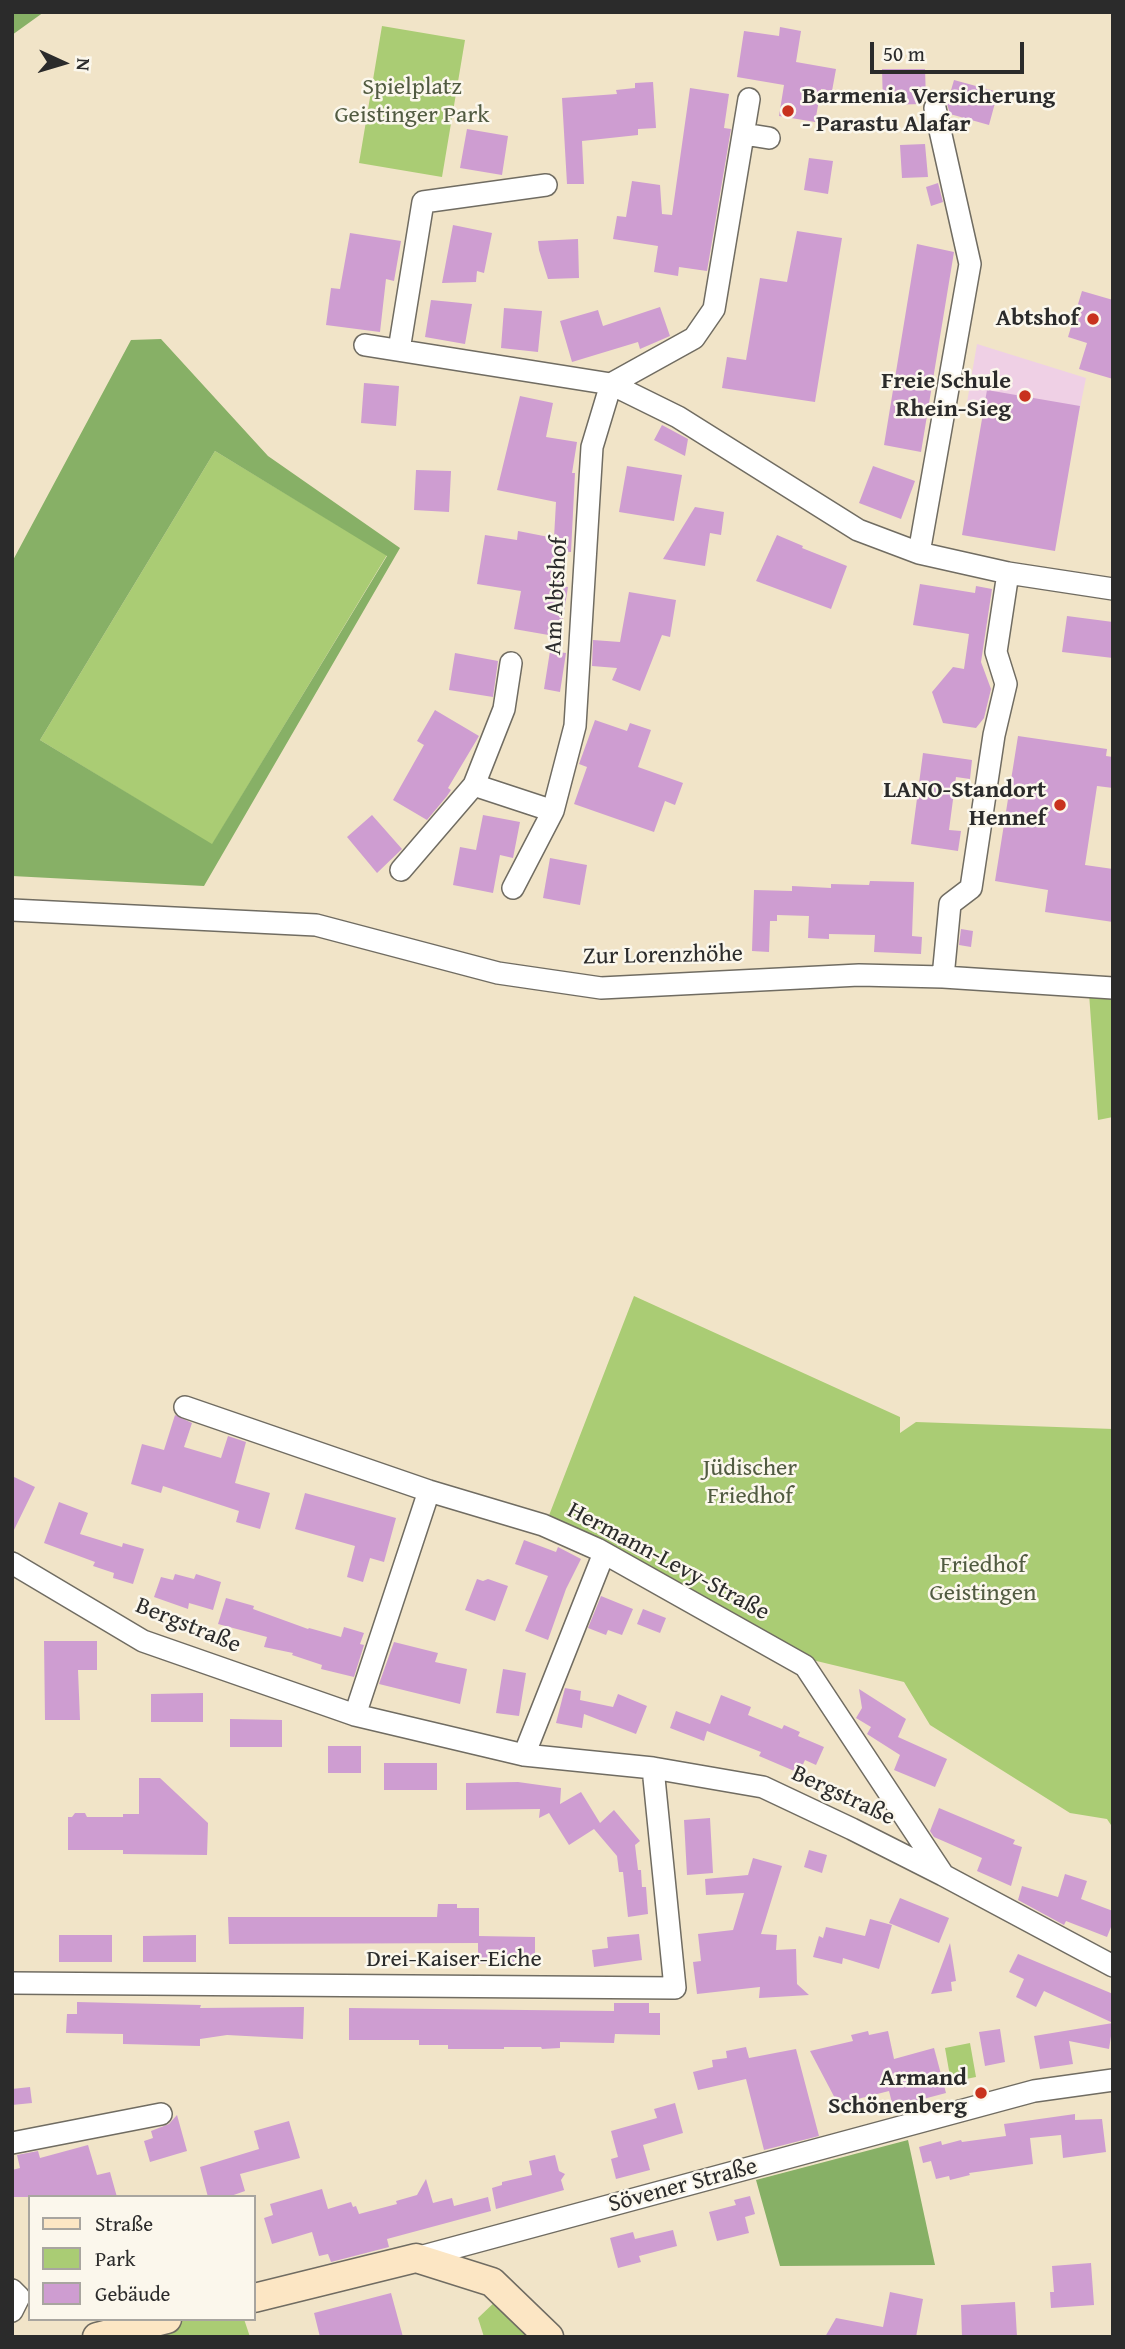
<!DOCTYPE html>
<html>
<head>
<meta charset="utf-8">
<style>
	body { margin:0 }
	#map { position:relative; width:1125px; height:2349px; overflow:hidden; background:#f1e4c8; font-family:"Gentium Book Plus",serif }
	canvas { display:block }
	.frame { position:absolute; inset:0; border:14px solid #2b2b2b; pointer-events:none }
	.legend { position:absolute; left:28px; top:2195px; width:228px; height:126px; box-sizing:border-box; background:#fbf7ec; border:2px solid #a8a59f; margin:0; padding:9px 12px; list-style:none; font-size:21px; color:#2b2b2b }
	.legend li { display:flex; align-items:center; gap:14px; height:35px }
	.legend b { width:35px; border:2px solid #a8a59f }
	.north { position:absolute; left:28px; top:28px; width:70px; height:70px; -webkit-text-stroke:5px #fbf7ec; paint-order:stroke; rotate:94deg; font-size:19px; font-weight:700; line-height:28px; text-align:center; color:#2b2b2b }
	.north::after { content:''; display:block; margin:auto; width:24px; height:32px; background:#2b2b2b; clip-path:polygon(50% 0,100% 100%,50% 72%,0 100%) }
	.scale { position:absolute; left:870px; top:42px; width:154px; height:32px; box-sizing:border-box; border:4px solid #2b2b2b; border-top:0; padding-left:9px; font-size:21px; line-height:24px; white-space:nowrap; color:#2b2b2b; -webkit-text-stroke:5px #fbf7ec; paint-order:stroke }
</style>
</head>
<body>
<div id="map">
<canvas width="1125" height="2349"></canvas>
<div class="frame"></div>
<ul class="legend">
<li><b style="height:9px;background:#fce6c4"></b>Straße</li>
<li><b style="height:19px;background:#aacc74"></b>Park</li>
<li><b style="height:19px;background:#ce9dd1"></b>Gebäude</li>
</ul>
<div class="north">N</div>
<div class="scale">50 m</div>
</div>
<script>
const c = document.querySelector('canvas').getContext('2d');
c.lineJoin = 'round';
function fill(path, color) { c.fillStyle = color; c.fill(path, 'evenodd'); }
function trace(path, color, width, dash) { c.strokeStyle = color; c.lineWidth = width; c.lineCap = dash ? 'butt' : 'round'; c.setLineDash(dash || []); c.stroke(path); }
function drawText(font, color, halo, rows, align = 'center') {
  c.font = font + ' "Gentium Book Plus",serif'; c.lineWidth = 5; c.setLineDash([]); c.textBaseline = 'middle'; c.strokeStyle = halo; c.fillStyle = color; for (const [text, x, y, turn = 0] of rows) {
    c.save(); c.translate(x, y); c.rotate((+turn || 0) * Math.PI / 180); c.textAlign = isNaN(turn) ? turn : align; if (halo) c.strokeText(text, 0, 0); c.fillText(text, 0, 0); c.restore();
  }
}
fill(new Path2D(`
	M977 344 1086 378 1075 432 965 414Z`), '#efd0e5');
fill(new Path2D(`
	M382 26 465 40 442 177 359 163Z
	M215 451 387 555 212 845 40 740Z
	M1089 993 1113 994V1117L1098 1120Z
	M634 1296 900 1417V1433L916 1422 1113 1429V1828L1107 1819 1070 1813 930 1725 904 1682 804 1658 548 1518Z
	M970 2043 976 2077 951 2082 945 2048Z
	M498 2299 537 2337H484L478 2318Z
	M173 2319H244L250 2337H106Z`), '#aacc74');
fill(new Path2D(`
	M12 12H44L12 35Z
	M161 339 268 456 400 548 204 886 12 876V562L131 340ZM215 451 387 556 212 844 40 740Z
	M908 2140 935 2265 780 2266 756 2180Z`), '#87b066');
fill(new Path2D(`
	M780 27 801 31 796 62 836 69 832 91 821 89 815 122 779 116 784 85 737 77 744 31 779 36Z
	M882 69H925L926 99 922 104 883 105Z
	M954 80 998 92 989 125 950 114 947 104Z
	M653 82 656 128 638 129V135L582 141 584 184H567L562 98 617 94 616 90 635 88V83Z
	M690 88 729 94 724 128 731 129 707 271 679 267 678 276 654 272 658 246 613 239 617 216 626 217 632 181 660 185 662 214 672 215Z
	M467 129 508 136 502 175 460 168Z
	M925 144 928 177 902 178 900 145Z
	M809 158 833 161 828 194 804 190Z
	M938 183 943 202 931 206 926 187Z
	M453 225 492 233 484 273 477 271 476 282 442 283Z
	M797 231 842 238 815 402 722 388 727 357 746 360 760 278 787 282Z
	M350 233 401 241 394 281 386 279 380 332 326 325 331 288 340 289Z
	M578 239 579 278 548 279 539 250 538 241Z
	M917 244 954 252 921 452 884 445Z
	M1082 291 1113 300V379L1079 369 1087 343 1068 337Z
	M431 300 472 304 465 344 425 337Z
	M660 307 670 336 640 349 638 342 572 362 560 321 598 310 603 326Z
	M504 308 542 311 538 352 501 348Z
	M364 383 399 386 396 426 361 423Z
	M987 390 1080 406 1055 551 962 535Z
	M520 396 553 403 546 437 577 442 572 473H575L571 552H567L561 586 568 587 560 637 514 629 521 591 477 584 485 535 517 540 518 531 554 538 556 502 497 490Z
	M662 425 688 439 685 456 654 440Z
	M627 466 682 475 674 521 619 512Z
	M873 466 915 481 901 519 859 503Z
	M416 470 451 471 449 512 414 510Z
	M695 507 724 512 721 535 710 533 705 566 663 559Z
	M777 535 803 546 802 548 847 566 831 609 756 581Z
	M920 584 975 593 976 586 992 589 981 662 991 689 984 718 976 728 943 723 932 692 953 667 964 669 969 634 913 625Z
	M629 592 676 600 670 637 662 635 640 691 612 680 617 668 592 666 593 640 620 642Z
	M1067 616 1113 622V658L1062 652Z
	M550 651 566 653 560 692 544 689Z
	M455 653 498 661 493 697 449 690Z
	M435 710 479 736 448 788 451 790 447 796 427 820 393 800 424 745 417 741Z
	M595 720 627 731 630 723 651 730 638 767 683 783 675 805 665 801 654 832 574 804 587 767 579 764Z
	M1018 736 1107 749 1106 756 1113 757V788L1097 786 1085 865 1113 869V922L1045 912 1048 890 995 881Z
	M923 753 972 760 970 779 956 777 949 830 961 831 958 851 911 844Z
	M372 815 402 849 377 873 347 837Z
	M483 815 520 822 513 858 500 855 493 893 453 885 460 847 476 850Z
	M550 858 587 865 580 905 543 898Z
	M870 881 914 882 912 936 922 937 921 954 874 952 875 935 829 934V939L808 938 809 916 777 915V921H770L769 952 752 951 754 890 792 891V886L831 888V884L869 885Z
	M961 929 973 931 971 947 959 945Z
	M175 1415 192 1423 184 1447 221 1458 228 1436 246 1442 235 1483 270 1493 260 1529 236 1522 239 1511 163 1486 161 1493 131 1484 142 1444 164 1450Z
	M12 1476 35 1487 12 1534Z
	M305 1493 396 1518 384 1562 370 1558 363 1582 347 1577 355 1546 295 1529Z
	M59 1502 88 1513 80 1534 122 1547 123 1543 144 1549 133 1584 113 1578 114 1573 93 1566 95 1562 44 1543Z
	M524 1540 556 1552 558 1547 581 1559 566 1589 548 1640 525 1631 548 1576 515 1564Z
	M175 1574 194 1579 196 1574 221 1582 213 1610 189 1603 188 1609 154 1597 161 1577 173 1580Z
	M477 1579 483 1581 488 1579 508 1586 495 1621 465 1610Z
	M601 1596 633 1609 622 1635 608 1630 606 1635 588 1628Z
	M226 1598 254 1606 253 1609 308 1629 309 1628 341 1637 344 1627 364 1633 360 1644 364 1645 354 1677 321 1669 322 1665 292 1655 293 1653 264 1647 267 1637 218 1624Z
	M643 1609 666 1618 660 1633 637 1624Z
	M44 1641H97V1670H78L80 1720H45Z
	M394 1642 438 1653 435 1662 467 1669 460 1704 379 1684Z
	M503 1669 526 1673 519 1716 496 1713Z
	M565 1688 581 1691 580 1700 613 1707 618 1694 647 1706 636 1734 584 1714 582 1728 556 1723Z
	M859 1689 906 1719 898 1737 947 1759 935 1787 894 1770 900 1755 867 1734 871 1727 856 1718 862 1708Z
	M203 1693V1722H151V1694Z
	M721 1695 751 1707 748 1715 782 1729 784 1725 800 1732 798 1736 824 1747 816 1765 805 1760 799 1773 759 1756 761 1752 707 1731 704 1741 670 1728 676 1711 710 1724Z
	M230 1719 282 1720V1747H230Z
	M328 1746H361V1773H328Z
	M384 1763H437V1790H384Z
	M139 1778H160L208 1823 207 1855 123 1854V1850H68V1817H72L75 1813H85L87 1817H123V1814H139Z
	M518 1782 561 1788 560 1804 581 1792 600 1823 614 1810 640 1841 635 1845 638 1870H641L642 1887H646L648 1914 628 1917 623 1872H619L617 1856 594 1829 569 1845 549 1813 539 1818 540 1809 466 1810V1783Z
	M939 1808 1015 1840 1013 1844 1022 1847 1011 1886 977 1871 982 1858 934 1837 930 1831Z
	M710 1818 713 1873 687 1875 684 1820Z
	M809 1850 827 1855 822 1873 804 1867Z
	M753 1858 782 1866 761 1934 777 1935 776 1950 796 1949 797 1984 809 1995 759 1998 760 1987 697 1994 693 1962 701 1961 698 1934 733 1930 744 1893 706 1895 705 1879 748 1875Z
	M1065 1874 1087 1881 1081 1899 1113 1911V1922L1107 1937 1066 1921 1064 1925 1018 1900 1022 1886 1058 1897Z
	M900 1898 949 1918 939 1943 889 1923Z
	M438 1904H457V1908H479V1936L535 1937V1964H478V1943L229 1944 228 1917H437Z
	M870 1919 892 1925 879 1969 843 1958 842 1964 813 1957 819 1936 823 1938 826 1927 865 1936Z
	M639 1934 642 1960 594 1967 592 1950 608 1948 607 1937Z
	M59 1935H112V1962H59Z
	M196 1935V1962H143V1936Z
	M950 1943 956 1981 951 1982 952 1991 931 1994Z
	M1018 1954 1113 1994V2023L1044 1991 1036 2007 1016 1997 1024 1979 1009 1972Z
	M77 2002 201 2005 200 2008 304 2007 303 2039 227 2035 200 2039V2046L123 2044V2034L66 2033 67 2014H77Z
	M614 2003H649V2013H660V2035L615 2034 614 2043 560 2042V2048L542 2049 541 2047H504V2049H448V2045H419V2040H349V2008L614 2011Z
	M1113 2023 1109 2049 1069 2041 1073 2064 1040 2069 1034 2036Z
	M1000 2029 1005 2062 985 2066 979 2032Z
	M868 2031 869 2035 888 2031 894 2059 934 2048 946 2093 893 2107 889 2091 838 2104 810 2051 853 2041 851 2035Z
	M746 2047 749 2058 796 2049 819 2136 764 2150 746 2079 698 2090 693 2072 713 2067 712 2060 727 2058 726 2051Z
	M30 2087 32 2103 12 2105V2089Z
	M675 2103 683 2133 643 2145 650 2170 616 2179 611 2159 618 2157 611 2131 657 2118 654 2109Z
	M1075 2114V2120L1102 2119 1106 2152 1063 2158 1061 2135 1030 2138 1033 2164 969 2173 970 2175 950 2180 949 2176 936 2179 931 2161 923 2163 919 2147 941 2141 942 2145 961 2140 962 2142 1006 2136 1004 2124Z
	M177 2115 187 2151 150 2162 144 2141 153 2138 151 2131 169 2124Z
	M289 2121 300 2158 240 2174 245 2191 228 2197H208L200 2167 259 2149 254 2131Z
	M88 2145 97 2175 110 2172 117 2197H12V2170L20 2168 17 2155 38 2151 40 2158Z
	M555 2155 559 2171 565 2174 561 2180 564 2190 496 2209 492 2188 502 2185V2182L532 2175 529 2161Z
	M426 2179 433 2203 452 2198 454 2206 488 2197 491 2211 387 2239 389 2247 331 2262 328 2254 319 2256 312 2232 272 2244 264 2218 273 2215 270 2204 322 2189 328 2209 351 2202 353 2207 356 2206 359 2214 397 2204 396 2201 417 2195Z
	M750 2196 755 2214 745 2217 749 2233 717 2241 709 2212 736 2205 734 2200Z
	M673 2230 677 2246 639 2256 641 2262 618 2268 610 2238 633 2232 635 2239Z
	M1091 2263 1094 2305 1051 2308 1050 2292H1054L1052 2266Z
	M890 2292 923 2299 916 2337H825L836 2318 883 2327Z
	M391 2293 403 2337H320L314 2313Z
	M1015 2302 1017 2337H962L961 2305Z`), '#ce9dd1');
const minor = new Path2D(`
	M744 134 769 138
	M365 345 611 384 678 417 858 530 919 553 1008 573 1113 589
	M399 350 423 202 546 185
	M919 553 970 264 935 108
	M511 663 504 709 474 785 553 811 575 726 592 447 611 384 694 338 714 309 749 99
	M401 870 474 785
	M513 888 553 811
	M12 910 316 925 498 973 601 988 859 975 943 977 1113 988
	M943 977 950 904 971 888 994 735 1006 684 996 652 1008 573
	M185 1407 429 1491 543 1525 597 1549 805 1666 942 1873
	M12 1563 143 1641 355 1715 524 1755 653 1768 763 1787 852 1829 943 1875 1113 1966
	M355 1715 429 1491
	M524 1755 604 1553
	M12 1983 675 1988 653 1768
	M12 2143 161 2114
	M416 2258 1034 2091 1113 2080
	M12 2290 19 2297 12 2311`);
const secondary = new Path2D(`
	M254 2298 416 2258 492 2282 549 2337
	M97 2337 167 2319`);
trace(minor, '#706c62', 24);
trace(secondary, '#706c62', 31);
trace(minor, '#fff', 21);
trace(secondary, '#fce6c4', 28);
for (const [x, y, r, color] of [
	[788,111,7,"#c8321e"],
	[1093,319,7,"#c8321e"],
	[1025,396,7,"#c8321e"],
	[1060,805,7,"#c8321e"],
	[981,2093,7,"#c8321e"]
]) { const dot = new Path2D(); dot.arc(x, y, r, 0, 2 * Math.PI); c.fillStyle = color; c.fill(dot); trace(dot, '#fbf7ec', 2.5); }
drawText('24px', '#515b41', '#fbf7ec', [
	["Spielplatz",412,88],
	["Geistinger Park",412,116],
	["Jüdischer",750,1469],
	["Friedhof",750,1497],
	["Friedhof",983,1566],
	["Geistingen",983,1594]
]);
drawText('bold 24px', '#2b2b2b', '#fbf7ec', [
	["Barmenia Versicherung",802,97,"left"],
	["- Parastu Alafar",802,125,"left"],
	["Abtshof",1079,319],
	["Freie Schule",1011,382],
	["Rhein-Sieg",1011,410],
	["LANO-Standort",1046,791],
	["Hennef",1046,819],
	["Armand",967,2079],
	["Schönenberg",967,2107]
], 'right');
drawText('24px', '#2b2b2b', '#fbf7ec', [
	["Am Abtshof",557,596,-87],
	["Zur Lorenzhöhe",663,956,-1],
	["Hermann-Levy-Straße",668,1562,28],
	["Bergstraße",188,1626,22],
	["Bergstraße",843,1796,25],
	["Drei-Kaiser-Eiche",454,1960],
	["Sövener Straße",683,2186,-15]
]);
</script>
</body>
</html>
